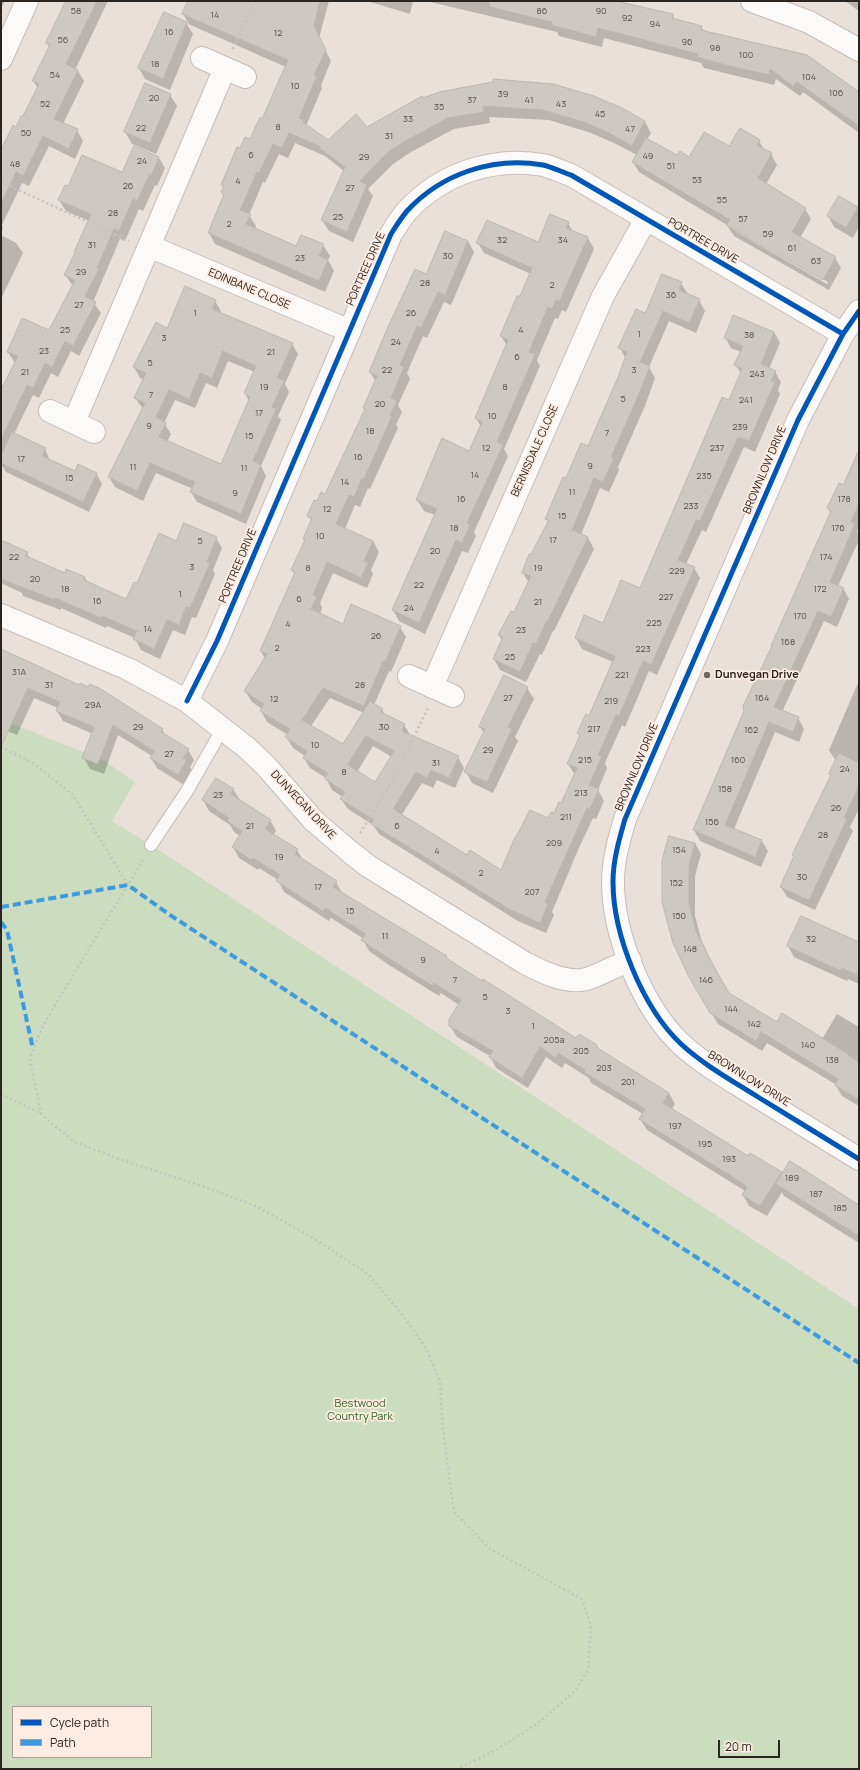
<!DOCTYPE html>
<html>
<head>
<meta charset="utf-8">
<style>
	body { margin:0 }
	#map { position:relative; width:860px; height:1770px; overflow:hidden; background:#e9e0da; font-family:Manrope,sans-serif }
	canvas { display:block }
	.frame { position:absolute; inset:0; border:2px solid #2b2521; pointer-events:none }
	.legend { position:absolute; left:12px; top:1706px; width:140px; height:52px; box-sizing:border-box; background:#fdece1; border:1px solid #a99c94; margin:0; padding:5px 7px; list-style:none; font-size:12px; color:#2b2521 }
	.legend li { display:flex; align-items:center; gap:8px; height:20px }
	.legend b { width:20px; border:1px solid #a99c94 }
	.scale { position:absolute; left:718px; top:1740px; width:62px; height:18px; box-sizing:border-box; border:2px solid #2b2521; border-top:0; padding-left:5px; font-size:12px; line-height:14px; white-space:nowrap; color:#2b2521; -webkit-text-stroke:3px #fdece1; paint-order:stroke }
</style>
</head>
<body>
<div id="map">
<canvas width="860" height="1770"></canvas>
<div class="frame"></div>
<ul class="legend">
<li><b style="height:5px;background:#0057b8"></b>Cycle path</li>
<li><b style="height:5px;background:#3d9ce0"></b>Path</li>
</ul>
<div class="scale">20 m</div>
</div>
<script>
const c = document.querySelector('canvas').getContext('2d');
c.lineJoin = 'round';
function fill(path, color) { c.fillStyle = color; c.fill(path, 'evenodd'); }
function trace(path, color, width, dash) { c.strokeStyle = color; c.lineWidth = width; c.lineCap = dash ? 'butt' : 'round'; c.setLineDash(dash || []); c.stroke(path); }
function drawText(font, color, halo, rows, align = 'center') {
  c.font = font + ' Manrope,sans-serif'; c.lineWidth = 3.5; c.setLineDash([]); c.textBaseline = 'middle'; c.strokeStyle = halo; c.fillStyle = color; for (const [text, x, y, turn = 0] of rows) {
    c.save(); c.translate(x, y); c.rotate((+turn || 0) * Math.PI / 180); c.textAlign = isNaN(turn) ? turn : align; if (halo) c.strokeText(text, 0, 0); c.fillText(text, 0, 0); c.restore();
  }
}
fill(new Path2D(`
	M1 719 103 760 135 782 112 821 151 845 859 1309V1769H1ZM13 1707H151V1757H13Z`), '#cbdcbf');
fill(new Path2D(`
	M1 1H5L1 9Z
	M67 1H108L75 70 78 71 84 81 63 124 77 130 83 141 75 159 49 146 29 186 22 183 2 225 3 228 1 233V154L23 118 38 88 33 81 50 48 47 43Z
	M189 1H329L319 38 331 61 321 85 322 88 306 126 328 141 367 128 423 99 622 109 645 122 651 133 647 140 678 157 689 158 759 141 765 151 771 154 777 165 766 184 805 209 811 219 800 238 835 258 841 268 829 290 734 236 727 225 639 172 633 162 637 155 616 144 591 133 549 120 489 117 490 123 454 129 411 152 393 164 368 189 373 196 353 242 329 231 322 220 344 171 325 156 295 143 288 158 279 154 265 183 263 182 249 215 256 226 255 229 297 248 323 245 330 256 328 260 334 271 325 292 215 244 209 233 224 196 222 192 224 188 222 185 241 150 250 141 263 120 286 67 186 23 193 34 170 90 145 79 139 68 165 13 189 24 183 14ZM735 229 828 282 827 284 735 231Z
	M367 1H413L410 14Z
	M426 1H615L672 15 676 20 701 27 704 31 859 93V133L803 92 800 96 776 79 774 85 704 68 701 63 604 38 602 47 559 36 557 32Z
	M845 1H859V11Z
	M170 95 177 106 156 154 132 144 125 132Z
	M159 158 165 168 157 186 155 185 143 211 139 209 125 241 120 239 93 302 101 313 79 356 71 351 58 377 51 373 39 398 33 395 14 434 45 449 50 461 76 472 96 473 102 484 89 512 6 472 1 464 3 455 1 454V386L4 387 15 363 8 352 50 331 73 286 65 275 76 254 89 221 66 211 59 200Z
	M839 197 857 208 859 211V227L853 238 834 227 828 216Z
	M568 223 573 232 588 238 594 249 566 312 562 310 558 319 555 318 537 360 540 366 504 449 508 456 474 532 476 536 468 553 462 551 425 634 399 621 393 610 435 515 424 511 417 500 470 452 481 427 476 418 507 346 501 336 531 274 484 253 478 243 538 244Z
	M1 235 16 243 23 253 1 299Z
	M468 241 474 252 451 305 444 302 427 338 423 336 407 373 410 379 398 405 402 412 396 425 398 428 370 489 368 488 360 507 355 505 345 529 373 541 379 552 371 570 373 574 367 588 333 573 320 603 322 608 320 614 343 626 400 627 406 637 391 672 389 671 374 705 382 710 385 715 404 725 411 736 458 757 464 768 455 788 437 780 433 788 422 783 401 816 467 857 502 871 555 814 562 804 575 775 568 764 580 737 578 733 590 717 613 662 582 649 576 638 604 624 640 590 741 374 736 365 741 352 731 348 725 337 774 332 780 343 769 369 775 372 781 382 778 390 780 394 755 452 744 447 706 532 702 530 686 564 694 568 700 578 657 675 649 671 625 727 622 725 605 763 607 768 598 790 604 801 596 819 593 818 578 850 552 912 554 915 546 933 518 921 379 834 373 825 348 809 341 799 343 797 332 790 326 778 310 768 304 758 305 756 293 748 286 737 288 735 267 722 261 711 262 709 252 702 245 691 265 659 261 651 295 575 292 570 305 541 304 539 312 521 308 516 317 503 325 495 365 410 364 408 376 382 370 372 427 275ZM330 698 364 713 343 746 311 726ZM373 746 392 757 375 783 357 772Z
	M681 283 688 294 699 300 705 311 696 333 669 321 649 367 655 378 645 406 618 467 619 470 609 492 600 488 581 535 588 538 594 549 554 631H553L542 655 540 654 526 682 500 670 494 659 502 641 499 635 514 613 529 583 523 573 549 523 546 519 566 479 588 447 620 376 626 359 620 348 646 314Z
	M215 301 221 311 220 313 292 344 298 354 285 384 289 392 278 416 281 420 261 466 266 476 246 524 197 502 191 492 193 489 156 473 143 501 115 487 109 477 143 409 135 398 144 380 140 378 134 367 168 329ZM228 361 255 372 245 393 249 401 221 466 167 442 171 434 164 423 175 400 195 408 206 383 217 388Z
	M859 453V527L857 530 859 540 838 586 843 588 849 599 837 627 824 621 782 712 798 718 804 729 799 742 775 732 734 829 762 841 768 851 761 867 700 841 694 830 831 514 828 508 843 486Z
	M216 538 222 548 213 570 215 574 196 618 192 617 185 635 173 630 160 659 141 650 135 638 107 626 106 628 61 608V610L23 596 22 593 3 584 1 580V541L27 553 30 559 65 574 85 578 88 583 127 600 138 585 177 542Z
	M1 650 162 730 167 737 188 750 194 760 190 767 192 771 184 785 157 768 151 758 152 756 118 735 104 774 90 769 84 758 93 734 63 721 57 711 58 708 34 698 17 735 1 728Z
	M858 683 859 809 850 827 853 831 815 910 787 897 781 887 794 857 793 855 831 775 836 761 829 750Z
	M527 688 534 699 515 737 518 741 493 793 472 783 466 772 484 733 480 727Z
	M233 789 240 800 270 820 276 831 273 835 297 850 303 860 336 882 342 893 446 957 449 961 576 1040 579 1035 597 1046 599 1049 669 1093 675 1104 672 1109 749 1157 781 1173 782 1176 859 1206V1243L784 1196 782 1192 767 1216 749 1206 743 1195 745 1191 647 1130 640 1119 643 1114 591 1083 589 1078 565 1063 562 1068 546 1057 528 1088 496 1068 490 1056 457 1037 450 1026 459 1005 441 993 439 996 389 965 369 951 363 940 364 939 331 918 329 921 284 892 278 880 259 868 258 870 239 858 233 847 240 836 234 832 230 825 209 811 203 800Z
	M695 843 701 854 695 876V916L702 942 717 975 728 993 777 1023 822 1039 837 1014 859 1027V1106L842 1096 835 1084 767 1043 762 1051 718 1024 690 977 663 902Z
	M859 943V984L848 979 847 981 794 957 788 946Z`), '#0003');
const building = new Path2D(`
	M66 1H97L66 64 78 70 54 119 78 129 69 149 43 136 23 176 16 172 1 204V150L13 125 16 127 21 116H23L39 84 32 81 50 45 46 43Z
	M188 1H320L314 26 326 50 314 75 317 76 299 118 304 120 303 122 328 140 356 114 367 127 422 96 423 98 439 92 493 82V79L553 84 594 96 622 108 645 121 632 146 609 133 584 122 542 110 483 106 484 112 448 118 405 141 387 153 360 181 367 185 347 232 321 220 345 167 319 148 321 147 289 133 282 148 273 144 259 173 257 172 240 210 251 214 246 224 296 246 301 235 324 244 319 256 328 260 319 281 208 233 224 194 221 192 224 186 221 185 237 147 240 148 245 137 250 139 260 117 262 119 288 60 182 14Z
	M490 1H616L673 14 672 18 702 26 701 30 807 55 859 92V126L797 82 793 86 770 69 769 75 726 65 697 57 698 54 598 28 596 37 552 25V22L490 7Z
	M164 12 187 22 163 79 138 68Z
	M145 83 171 94 150 143 124 132Z
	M740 128 760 140 757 145 772 153 758 178 806 208 792 232 836 257 823 280 726 225 730 220 632 162 646 138 677 155 680 151 689 157 704 132 729 146Z
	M134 146 159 157 151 176 149 175 137 201 133 199 119 231 114 229 97 268 99 269 85 296 96 302 73 346 65 341 52 367 45 363 33 388 27 385 1 440V390L18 356 7 352 22 318 49 330 75 280 64 275 75 253 74 252 91 214 58 200 65 185 68 186 82 155 122 172Z
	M839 196 858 207 846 228 827 216Z
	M550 214 569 222 566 228 588 237 559 302 556 300 552 309 548 307 529 352 535 354 497 442 503 445 467 523 470 525 462 543 456 540 419 623 392 610 437 509 416 500 442 438 469 451 482 422 475 418 508 340 500 336 517 296H520L532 268 476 243 487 220 538 242Z
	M445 231 468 241 445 295 438 292 421 328 417 326 400 365 404 367 391 398 397 401 390 415 392 416 364 479 362 478 354 497 349 495 336 524 373 541 364 561 368 563 361 578 327 562 313 595 317 596 311 609 343 624 351 604 401 626 385 662 383 661 364 706 323 688 302 720 343 744 370 701 383 709 381 712 405 724 402 731 459 756 449 778 431 770 427 778 416 772 393 809 467 855 470 850 501 870 515 837H516L530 810 548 818 551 812 554 813 559 802 561 803 577 768 567 764 580 735 577 733 586 714 589 716 615 656 575 638 584 615 603 623 621 580 640 588 722 397 729 400 742 369 734 365 743 346 724 338 733 315 774 332 761 364 776 371 771 381 775 382 749 441 738 437 700 521 696 520 678 560 695 567 651 665 643 661 619 716 616 715 598 755 602 756 589 785 599 789 590 809 587 808 573 839 545 902 548 904 540 923 511 910 371 824 374 820 340 799 345 792 325 779 328 773 303 758 307 751 285 737 290 729 260 711 264 704 244 691 267 654 260 651 295 572 291 570 305 540 303 539 312 518 307 516 314 500 317 501 321 492 325 494 365 409 363 408 377 376 369 372 388 327 415 269 426 274ZM366 736 394 751 375 782 348 765Z
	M662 274 682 282 679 290 700 299 689 323 663 311 640 362 650 366 639 394 611 457 614 458 603 482 594 478 572 530 588 537 548 621 547 620 536 644 533 643 520 672 493 659 503 637 498 635 511 611 514 612 531 576 522 573 529 554H531L549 520 545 519 563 477 566 478 581 443 588 446 619 375 627 352 618 348 636 309 645 313Z
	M185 286 216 300 212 309 293 343 277 378 284 381 272 407 276 409 253 461 261 465 241 514 190 492 195 482 150 463 137 491 108 477 145 403 134 398 146 373 133 367 156 322 167 328ZM223 351 256 366 244 393 250 397 221 464 159 437 166 423 156 417 169 390 189 399 200 373 212 378Z
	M12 432 46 448 42 456 75 471 78 464 97 473 83 502 1 463V456Z
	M859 450V504L851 522 855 524 830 582 844 588 831 617 818 611 774 707 799 717 793 732 769 722 725 825 762 840 755 857 693 830 744 711 743 706 772 646H771L831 511 827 508 839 483 843 485Z
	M184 523 217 537 207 562 210 563 190 608 186 607 179 625 167 620 154 649 133 639 137 631 102 616 101 618 55 598V600L1 579V540L28 552 26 556 65 573 66 569 85 577 84 580 126 599 134 582 137 583 159 533 176 541Z
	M1 649 79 685 80 683 88 687 90 684 101 689 163 729 161 732 189 749 183 758 187 760 178 775 150 758 154 751 113 725 98 764 82 758 94 727 56 711 60 702 28 688 1 747Z
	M504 675 528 687 508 727 512 729 487 782 464 772 485 729 479 727Z
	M839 753 859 763V786L844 818 847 819 809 900 780 887 794 856 792 855 831 775 829 774Z
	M216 778 234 789 231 794 271 820 265 829 298 849 295 854 337 881 333 887 447 956 446 958 482 981 483 979 576 1038 579 1034 597 1045 596 1047 669 1093 663 1103 748 1156 750 1153 782 1172 760 1206 742 1195 747 1187 741 1182 639 1119 645 1109 584 1072 585 1070 558 1053 556 1058 540 1047 522 1078 489 1057 493 1051 449 1026V1019L461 1000 434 983 433 986 382 954 361 940 366 934 325 908 323 911 276 881 280 875 253 858 251 860 232 847 242 831 227 821 229 818 202 800Z
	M669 836 695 843 689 865V904L696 931 713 965 729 993 777 1022 782 1013 848 1054V1055L859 1062V1100L835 1085 838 1079 761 1032 756 1041 710 1013 689 977 673 943 662 902V861Z
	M801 916 859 942V976L842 968 841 971 787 946Z
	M790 1161 859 1205V1236L776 1184Z`);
fill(building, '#cec8c3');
trace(building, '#bcb6b0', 1);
const lane = new Path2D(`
	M151 845 187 791 223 728`);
const street = new Path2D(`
	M752 1 809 22 859 50
	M202 58 245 77
	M1 59 27 1
	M149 246 350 331
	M859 311 843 334 798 420 625 819C619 840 613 860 613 882 613 934 642 1007 681 1044 704 1065 731 1080 758 1097 792 1118 825 1138 859 1159
	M50 411 94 432
	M74 422 225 68
	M1 615 128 669 187 701 247 748 266 766 314 821 349 851 368 866 525 963C542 972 566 984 587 979 601 974 616 966 630 960
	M409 676 453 696
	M432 687 603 296 646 219
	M187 701 217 641 391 234C396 226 401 218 407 211 441 174 493 156 543 165 552 167 562 172 571 175L843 334`);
trace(lane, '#c5bdb8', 14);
trace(street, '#c5bdb8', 24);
trace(new Path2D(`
	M233 49 255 1
	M1 182 129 241
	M1 747 33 763 73 795 128 885 143 860
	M360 833 390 785 428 708
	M128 885 62 993 43 1026 33 1049 30 1060 41 1113 52 1124 75 1142 122 1160 199 1185 256 1206 313 1238 368 1274 401 1313 426 1348 440 1381 443 1431 454 1512 490 1549 582 1599 591 1626 588 1670 575 1691 538 1723 496 1750 457 1769
	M1 1094 40 1113`), '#c5c3c1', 2.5, [2, 3]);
trace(lane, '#fcfaf9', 12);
trace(street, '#fcfaf9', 22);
trace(new Path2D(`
	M1 907 128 885 170 915 859 1363
	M1 922 7 930 33 1049`), '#3d9ce0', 4, [8, 4]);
trace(new Path2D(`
	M859 311 843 334 798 420 625 819C619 840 613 860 613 882 613 934 642 1007 681 1044 704 1065 731 1080 758 1097 792 1118 825 1138 859 1159
	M187 701 217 641 391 234C396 226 401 218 407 211 441 174 493 156 543 165 552 167 562 172 571 175L843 334`), '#0057b8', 5);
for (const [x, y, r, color] of [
	[707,675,4,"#6e6662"]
]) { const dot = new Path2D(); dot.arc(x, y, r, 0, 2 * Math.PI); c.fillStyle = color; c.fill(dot); trace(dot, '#fdece1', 1.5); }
drawText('9px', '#544e4a', null, [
	["58",76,11],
	["86",542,11],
	["90",601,11],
	["14",215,15],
	["92",627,18],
	["94",655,24],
	["16",169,32],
	["12",278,33],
	["56",63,40],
	["96",687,42],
	["98",715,48],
	["100",746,55],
	["18",155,64],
	["54",55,75],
	["104",809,77],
	["10",295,86],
	["106",836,93],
	["39",503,94],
	["20",154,98],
	["37",472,100],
	["41",529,100],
	["52",45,104],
	["43",561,104],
	["35",439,107],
	["45",600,114],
	["33",408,119],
	["8",278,127],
	["22",141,128],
	["47",630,129],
	["50",26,133],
	["31",389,136],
	["6",251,155],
	["49",648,156],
	["29",364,157],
	["24",142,161],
	["48",15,164],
	["51",671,166],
	["53",697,180],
	["4",238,181],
	["26",128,186],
	["27",350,188],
	["55",722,200],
	["28",113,213],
	["25",338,217],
	["57",743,219],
	["2",229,224],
	["59",768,234],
	["32",502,240],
	["34",563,240],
	["31",92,245],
	["61",792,248],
	["30",448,256],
	["23",300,258],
	["63",816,261],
	["29",81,272],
	["28",425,283],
	["2",552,285],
	["36",671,295],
	["27",79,305],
	["1",195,313],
	["26",411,313],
	["25",65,330],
	["4",521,330],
	["1",639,334],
	["38",749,335],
	["3",164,338],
	["24",396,342],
	["23",44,351],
	["21",271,352],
	["6",517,357],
	["5",150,363],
	["22",387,370],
	["3",634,370],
	["21",25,372],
	["243",757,374],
	["19",264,387],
	["8",505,387],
	["7",151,395],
	["5",623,399],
	["241",746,400],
	["20",380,404],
	["17",259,413],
	["10",492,416],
	["9",149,426],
	["239",740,427],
	["18",370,431],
	["7",607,433],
	["15",249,436],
	["12",486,448],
	["237",717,448],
	["16",358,457],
	["17",21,459],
	["9",590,466],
	["11",133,467],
	["11",244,468],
	["14",475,475],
	["235",704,476],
	["15",69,478],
	["14",345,482],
	["11",572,492],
	["9",235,493],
	["16",461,499],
	["178",844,499],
	["233",691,506],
	["12",327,509],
	["15",562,516],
	["18",454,528],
	["176",838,528],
	["10",320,536],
	["17",553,540],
	["5",200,541],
	["20",435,551],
	["22",14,557],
	["174",826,557],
	["3",192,567],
	["8",308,568],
	["19",538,568],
	["229",677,571],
	["20",35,579],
	["22",419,585],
	["18",65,589],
	["172",820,589],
	["1",180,594],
	["227",666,597],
	["6",299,599],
	["16",97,601],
	["21",538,602],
	["24",409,608],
	["170",800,616],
	["225",654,623],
	["4",288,624],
	["14",148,629],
	["23",521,630],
	["26",376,636],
	["168",788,642],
	["2",277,648],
	["223",643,649],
	["25",510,657],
	["31A",19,672],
	["221",622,675],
	["31",49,685],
	["28",360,685],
	["27",508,698],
	["164",762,698],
	["12",274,699],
	["219",611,701],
	["29A",93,705],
	["29",138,727],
	["30",384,727],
	["217",594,729],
	["162",751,730],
	["10",315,745],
	["29",488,750],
	["27",169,754],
	["215",585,760],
	["160",738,760],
	["31",436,763],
	["24",845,769],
	["8",344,772],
	["158",725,789],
	["213",581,793],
	["23",218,795],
	["26",836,808],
	["211",566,817],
	["156",712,822],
	["21",250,826],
	["6",397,826],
	["28",823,835],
	["209",554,843],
	["154",679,850],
	["4",437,851],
	["19",279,857],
	["2",481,873],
	["30",802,877],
	["152",676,883],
	["17",318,887],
	["207",532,892],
	["15",350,911],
	["150",679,916],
	["11",385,936],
	["32",811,939],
	["148",690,949],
	["9",423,960],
	["7",455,980],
	["146",706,980],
	["5",485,997],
	["144",731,1009],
	["3",508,1011],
	["142",754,1024],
	["1",533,1026],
	["205a",554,1040],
	["140",808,1045],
	["205",581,1051],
	["138",832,1060],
	["203",604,1068],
	["201",628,1082],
	["197",675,1126],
	["195",705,1144],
	["193",729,1159],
	["189",792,1178],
	["187",816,1194],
	["185",840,1208]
]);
drawText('11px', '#2b2521', '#fdece1', [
	["PORTREE DRIVE",703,241,30],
	["PORTREE DRIVE",366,269,-66],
	["EDINBANE CLOSE",249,289,23],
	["BERNISDALE CLOSE",535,451,-66],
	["BROWNLOW DRIVE",765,470,-67],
	["PORTREE DRIVE",238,566,-67],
	["BROWNLOW DRIVE",637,767,-67],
	["DUNVEGAN DRIVE",303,805,47],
	["BROWNLOW DRIVE",749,1079,32]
]);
drawText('bold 11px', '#2b2521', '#fdece1', [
	["Dunvegan Drive",715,675]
], 'left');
drawText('11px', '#306423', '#fdece1', [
	["Bestwood",360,1404],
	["Country Park",360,1417]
]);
</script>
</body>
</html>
